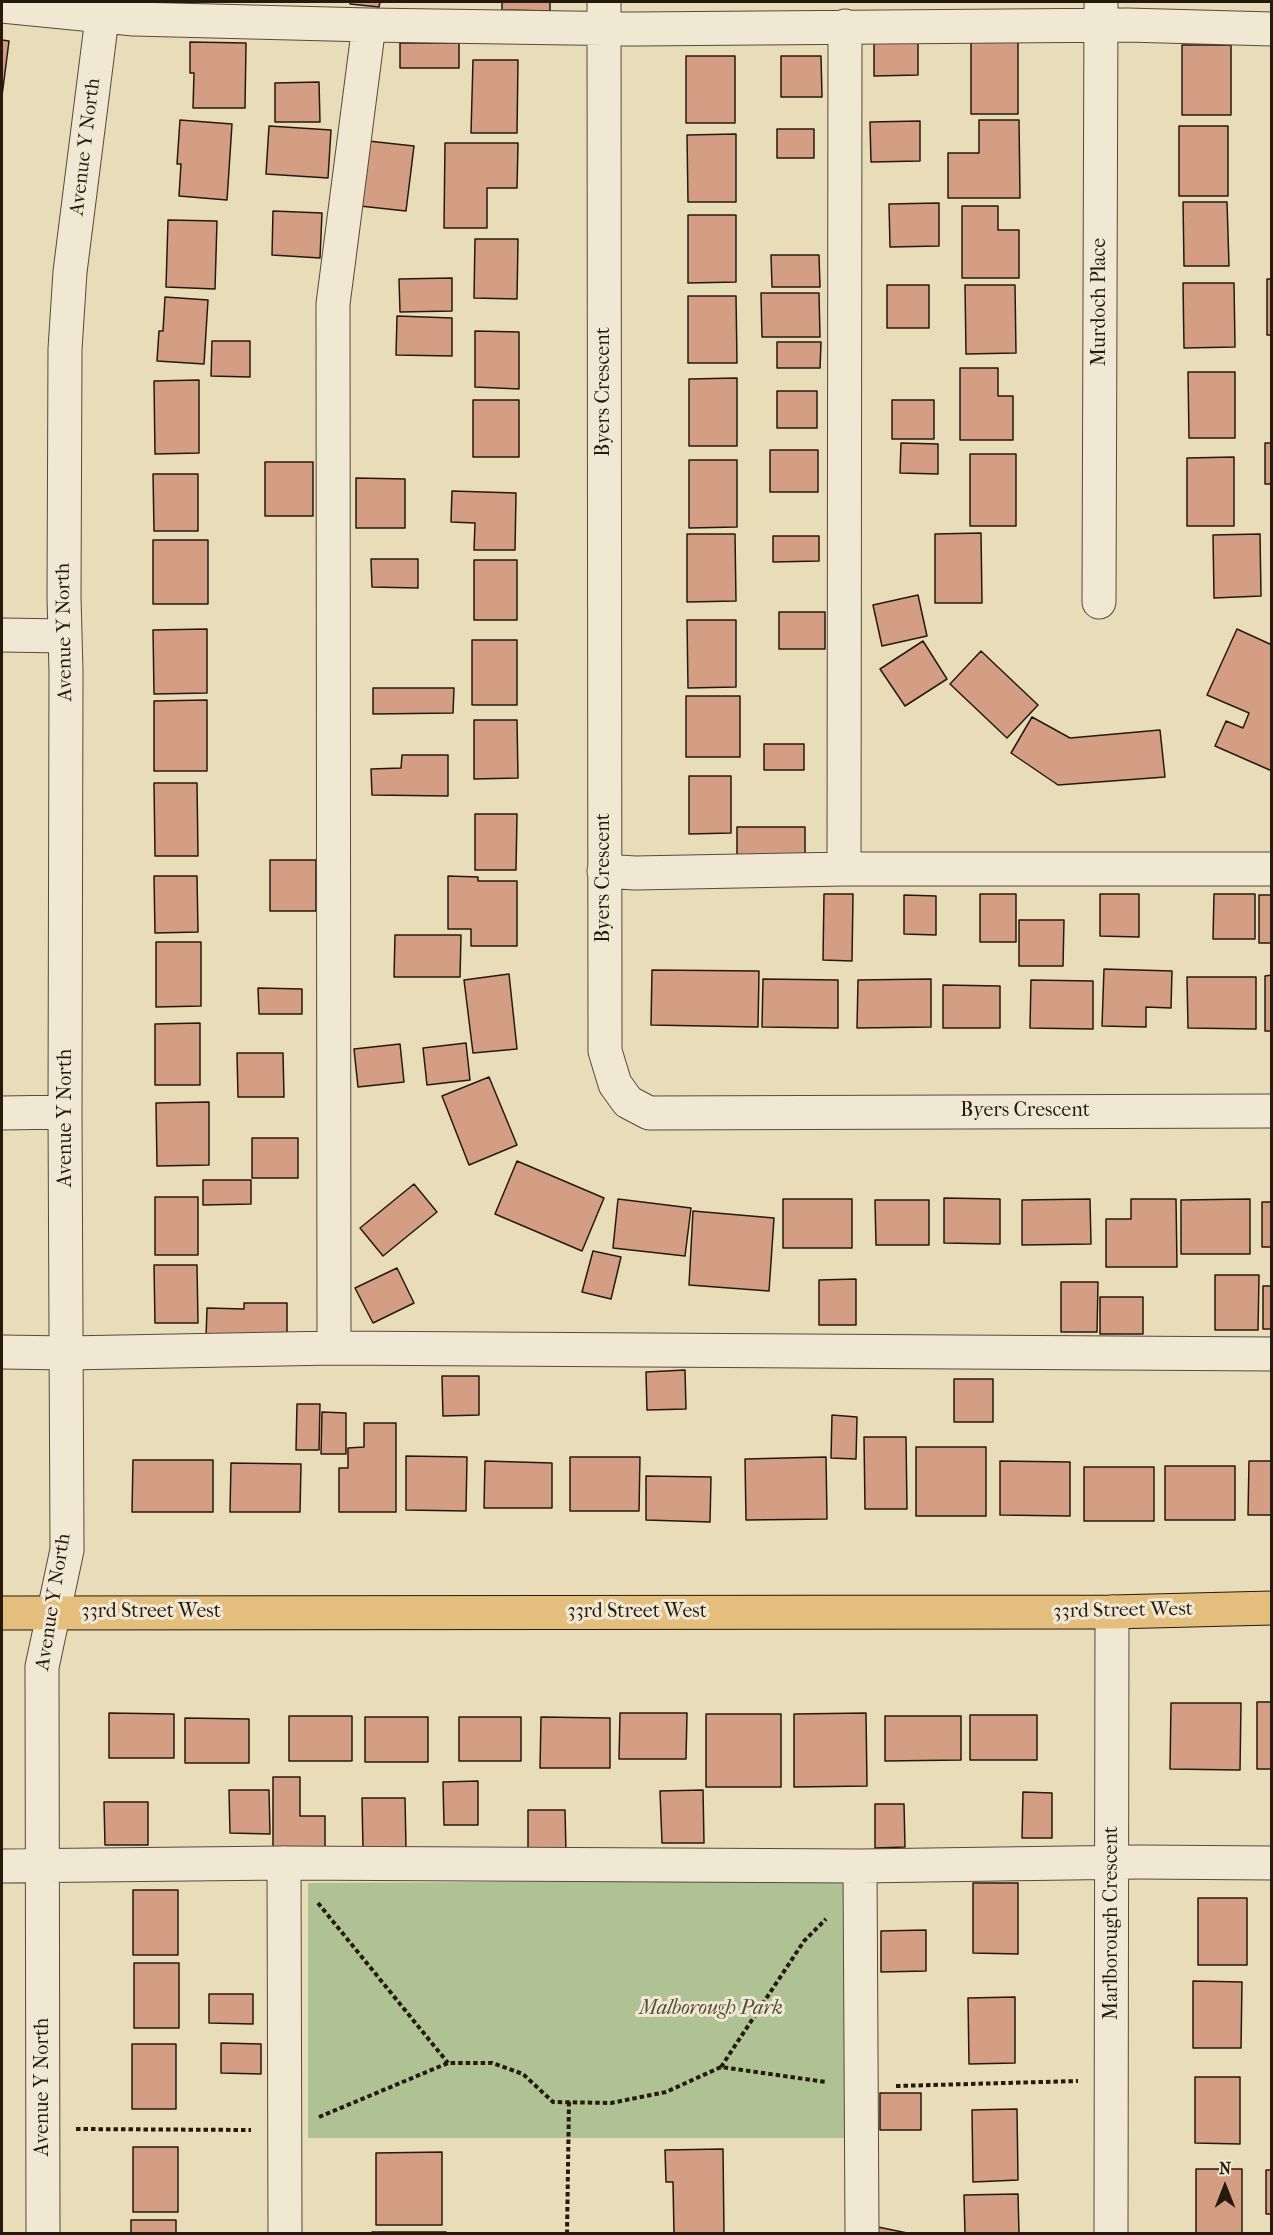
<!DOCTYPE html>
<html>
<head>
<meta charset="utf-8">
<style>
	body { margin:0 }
	#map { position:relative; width:1273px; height:2235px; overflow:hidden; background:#e8dcb9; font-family:"IM FELL French Canon",serif }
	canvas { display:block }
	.frame { position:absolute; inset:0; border:3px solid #271a0d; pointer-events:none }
	.north { position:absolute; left:1195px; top:2157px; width:60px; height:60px; -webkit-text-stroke:4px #f0e8d2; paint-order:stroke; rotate:0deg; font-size:16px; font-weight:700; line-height:24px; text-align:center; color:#271a0d }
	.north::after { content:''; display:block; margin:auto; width:21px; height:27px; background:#271a0d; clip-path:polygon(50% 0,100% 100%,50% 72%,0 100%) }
</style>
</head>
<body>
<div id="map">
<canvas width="1273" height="2235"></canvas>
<div class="frame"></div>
<div class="north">N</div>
</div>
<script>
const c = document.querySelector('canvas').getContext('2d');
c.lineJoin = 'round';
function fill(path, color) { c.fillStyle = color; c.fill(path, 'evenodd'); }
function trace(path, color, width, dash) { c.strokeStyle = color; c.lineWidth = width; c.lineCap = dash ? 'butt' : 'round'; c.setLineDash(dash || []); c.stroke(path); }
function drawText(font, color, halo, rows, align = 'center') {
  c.font = font + ' "IM FELL French Canon",serif'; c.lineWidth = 6; c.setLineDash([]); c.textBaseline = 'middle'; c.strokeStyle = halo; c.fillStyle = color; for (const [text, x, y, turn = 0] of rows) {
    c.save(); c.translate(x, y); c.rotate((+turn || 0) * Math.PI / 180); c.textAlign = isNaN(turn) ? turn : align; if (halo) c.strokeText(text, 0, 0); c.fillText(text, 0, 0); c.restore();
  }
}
fill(new Path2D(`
	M857 1880V2138H308V1883Z`), '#afc294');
const building = new Path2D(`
	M350 2H380L379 7 350 4Z
	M502 2H550V11L502 10Z
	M2 40 9 41 2 96Z
	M190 42 246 43 245 108H193L194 73H190Z
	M874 42H918V75L874 76Z
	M971 42H1018V114H971Z
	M400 43H459V68H400Z
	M1182 45H1231V115H1182Z
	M686 56H735V123H686Z
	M781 56H821L822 97H781Z
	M473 60H518L517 133H471Z
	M319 82 320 122H275V83Z
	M180 120 232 124 227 200 179 196 181 164H177Z
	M979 120H1019L1020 198H948V153H979Z
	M920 121V161L871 162 870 122Z
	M269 126 331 130 328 178 266 174Z
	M1179 126H1228V196H1179Z
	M777 129H814V158H777Z
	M736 134V202H688L687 135Z
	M368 141 414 146 406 211 360 206Z
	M445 143H518L517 188H487V228H444Z
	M1183 202H1227L1229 266H1184Z
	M939 203V246L890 247 889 204Z
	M962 206H998V230H1019V278H962Z
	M273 211 322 213 320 258 272 255Z
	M688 215H736V282L688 283Z
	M168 220 217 221 215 289 166 287Z
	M475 239H518L517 299 474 298Z
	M771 255H819L820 287H772Z
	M452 278V311L400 312 399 279Z
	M1267 279H1272V335H1267Z
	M1183 283H1234L1235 347 1184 348Z
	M887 285H929V328H887Z
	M965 285H1015L1016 353 966 354Z
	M761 293H819L820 337H762Z
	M688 296H736L737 363H688Z
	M165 297 208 300 204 364 157 361 159 331H163Z
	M397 316 452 318V356L396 355Z
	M475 331 519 332V389L475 387Z
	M212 341H250V377L211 376Z
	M777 342H821L820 368H777Z
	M960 368H998V396H1013V440H960Z
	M1188 372H1235V438H1189Z
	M737 378V446H689V379Z
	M199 380V453L155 454 154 381Z
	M777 391H817V428H777Z
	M473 400H519V457H473Z
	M892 400H934V439H892Z
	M901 443 938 444V474L900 473Z
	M1265 443H1272V484H1265Z
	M770 450H818V492H770Z
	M970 454H1016V526H970Z
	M1234 457V526H1187V458Z
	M689 460H737V527L689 528Z
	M265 462H313V516H265Z
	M153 474H198V531H154Z
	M356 478 405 479V528H356Z
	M452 491 516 493 515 550H474L475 523 451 522Z
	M981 533 982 603H935V534Z
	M687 534H735L736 601 687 602Z
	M1260 534 1261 596 1214 598 1213 535Z
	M773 536H819V561L773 562Z
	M153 540H208V604H153Z
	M371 559H418V588L372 587Z
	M474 560H517V620H474Z
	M918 595 927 636 882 646 873 605Z
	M779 612H825V649H779Z
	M687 620H736V687L688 688Z
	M207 629V693L154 694 153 630Z
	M1237 629 1272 645V771L1215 746 1226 721 1243 728 1249 713 1207 695Z
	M472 640H517V705H472Z
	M923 641 947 679 905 706 880 669Z
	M981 651 1038 705 1007 738 950 684Z
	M373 688H454L453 713 373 714Z
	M686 696H740V757H686Z
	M207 700V771H154V701Z
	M1032 717 1070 738 1160 730 1165 777 1058 785 1011 753Z
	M474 720H517L518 778 474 779Z
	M764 744H804V770H764Z
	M402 755H448V796L372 795 371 769 401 768Z
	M689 776H731V833L689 834Z
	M154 783H197L198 856H155Z
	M475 814H517L516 870H475Z
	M737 827H805V855H737Z
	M270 860H316V911H270Z
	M154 876H197L198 932 155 933Z
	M448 876 478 877V881H517V946H471V929H448Z
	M824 894H853L852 961 823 960Z
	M980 894H1016V942H980Z
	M1100 894H1139V937L1100 936Z
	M1214 894H1255V939H1213Z
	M904 895 936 896V935L904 934Z
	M1259 895H1272V943H1259Z
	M1019 920H1064L1063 966H1019Z
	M395 935H461L460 977H394Z
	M156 942H201V1006L156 1007Z
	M1104 969 1172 971 1171 1008 1146 1007V1027L1102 1026Z
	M652 970 759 971 758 1027 651 1025Z
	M509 974 517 1049 473 1053 464 980Z
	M1272 975V1031H1265V976Z
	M1187 977H1256V1029L1188 1028Z
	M763 979 838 980V1028L762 1027Z
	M931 979V1027L857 1028 858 980Z
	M1031 980 1093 981V1029L1030 1028Z
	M943 985 1000 986V1028H943Z
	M258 988 302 989V1014H259Z
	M200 1023V1085H155V1024Z
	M466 1043 470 1080 427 1085 423 1048Z
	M400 1044 404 1082 358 1087 354 1049Z
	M237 1053H283L284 1097H238Z
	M489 1077 517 1145 469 1165 442 1096Z
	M209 1102V1165L157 1166 156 1103Z
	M252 1138H298V1178H252Z
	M517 1161 604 1198 582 1251 495 1214Z
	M203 1180H251V1204L203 1205Z
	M414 1184 437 1212 383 1256 360 1228Z
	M155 1197H198V1255H155Z
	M944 1198 1000 1199V1244L944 1243Z
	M618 1199 691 1208 685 1256 613 1248Z
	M783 1199H852V1248H783Z
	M1090 1199 1091 1244 1022 1245V1200Z
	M1131 1199H1176L1177 1267H1106V1219H1131Z
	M1250 1199V1254H1181V1200Z
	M875 1200H929V1245H876Z
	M1262 1202H1272V1247H1262Z
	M693 1211 774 1218 769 1291 689 1285Z
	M593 1251 621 1257 611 1299 582 1292Z
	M154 1265H197L198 1323H155Z
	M397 1268 414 1303 373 1323 355 1288Z
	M1215 1275H1259L1258 1330H1215Z
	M856 1279V1325H819V1280Z
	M1061 1282H1098L1097 1332H1061Z
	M1263 1286H1272V1329H1263Z
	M1100 1297H1143V1334H1100Z
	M244 1303H287V1339L206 1338 207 1308 244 1309Z
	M685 1370 686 1409 647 1410 646 1372Z
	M442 1376H479V1415L443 1416Z
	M954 1379H993V1422H954Z
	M297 1404H320L319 1450H296Z
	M322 1412 346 1413V1454H321Z
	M832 1415 857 1417 856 1459 831 1458Z
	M364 1423H396V1512H339V1468H348V1448L364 1447Z
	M864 1437H906L907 1509H865Z
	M916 1447H986V1516H916Z
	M406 1456 467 1457 466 1511 406 1510Z
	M570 1457H640L639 1511H570Z
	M826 1457 827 1519 746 1520 745 1459Z
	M133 1460H213V1512H132Z
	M485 1461 552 1463V1508H484Z
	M1000 1461 1070 1462V1516L1000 1515Z
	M1249 1461H1272V1515H1248Z
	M231 1463 301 1464 300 1512H230Z
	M1165 1466H1235V1520H1165Z
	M1084 1467H1154V1521H1084Z
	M646 1476 711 1477 710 1522 646 1520Z
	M1257 1702H1272V1769H1257Z
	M1171 1703H1241L1240 1770 1170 1769Z
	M109 1713 174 1714V1758H109Z
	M620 1713H687L686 1759H619Z
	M866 1713 867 1786 794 1787V1714Z
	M706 1714H781V1787H706Z
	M970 1715H1037V1760H970Z
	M289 1716H352V1761H289Z
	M885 1716H961V1760L885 1761Z
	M365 1717H428V1762H365Z
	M459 1717H521V1761H459Z
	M541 1717 610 1718V1768H540Z
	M185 1718 249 1719V1763H185Z
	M273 1777H300V1816H325V1849H273Z
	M478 1781V1825H444L443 1782Z
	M229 1790H269L270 1834 230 1833Z
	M703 1790 704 1843H662L660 1791Z
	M1023 1792 1052 1793V1838H1022Z
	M362 1798H405L406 1849H363Z
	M104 1802H148V1845H105Z
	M875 1804H904L905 1847 875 1848Z
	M528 1810H565L566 1853H528Z
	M973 1883H1018V1954L973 1953Z
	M133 1890H178V1955H133Z
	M1198 1898H1247V1965H1198Z
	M926 1930V1971L881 1972V1931Z
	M134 1963H179V2028H134Z
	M1193 1981 1242 1982 1241 2048H1193Z
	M209 1994H253V2024L209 2023Z
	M1015 1997V2063L969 2064 968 1998Z
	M221 2043 261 2044V2074L221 2073Z
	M132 2044H176V2109H132Z
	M1195 2077H1240V2144L1195 2143Z
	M880 2093H921V2130H880Z
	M1017 2109 1018 2180 973 2182 972 2110Z
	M133 2147H178V2212H133Z
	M723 2149 724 2234H674L673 2182H666L665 2150Z
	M442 2152V2225H376V2153Z
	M1196 2169H1242V2234H1196Z
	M1266 2170H1272V2214H1266Z
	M1018 2194 1019 2234H965L964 2195Z
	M131 2220H176V2234H131Z
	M878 2227 912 2234H878Z
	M372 2232H446V2234H372Z`);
fill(building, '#d49e85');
trace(building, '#271a0d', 1.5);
const minor = new Path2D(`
	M604 2 605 1051 615 1084 628 1102 649 1113 1272 1111
	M2 6 134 19 369 25 637 29 1127 25 1272 29
	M1099 602 1101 2
	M2 635 65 636
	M844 869 845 26
	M604 871 635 873 844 869H1272
	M2 1113 65 1112
	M334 1348 333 304 369 25
	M2 1352 67 1353 334 1348 1272 1354
	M284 1863 285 2234
	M2 1866 284 1863 860 1866 1139 1862 1272 1863
	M860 1866 862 2234
	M43 2234 42 1667 67 1550 65 1112 66 671 64 597 65 349 70 272 104 2
	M1111 2234 1112 1612`);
const major = new Path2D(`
	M2 1613 1112 1612 1272 1608`);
trace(minor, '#574a38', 35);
trace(major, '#271a0d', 35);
trace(new Path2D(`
	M318 1903 448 2063
	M721 2067 804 1941 826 1919
	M896 2086 1078 2081
	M319 2117 448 2063H492L523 2074 553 2102 611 2103 666 2092 721 2067 826 2082
	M76 2129 251 2130
	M567 2234 569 2102`), '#271a0d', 4, [4.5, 3]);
trace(minor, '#f0e8d2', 33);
trace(major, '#e4be7c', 33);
drawText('20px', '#271a0d', '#f0e8d2', [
	["Avenue Y North",86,147,-83],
	["Murdoch Place",1100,302,-90],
	["Byers Crescent",604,392,-90],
	["Avenue Y North",65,632,-91],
	["Byers Crescent",604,878,-90],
	["Byers Crescent",1025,1111],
	["Avenue Y North",66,1118,-90],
	["Avenue Y North",54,1602,-81],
	["33rd Street West",1123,1611,-1],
	["33rd Street West",151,1612],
	["33rd Street West",637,1612],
	["Marlborough Crescent",1112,1923,-90],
	["Avenue Y North",43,2087,-90]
]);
drawText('italic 20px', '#504c36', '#f0e8d2', [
	["Malborough Park",711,2009]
]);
</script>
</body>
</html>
